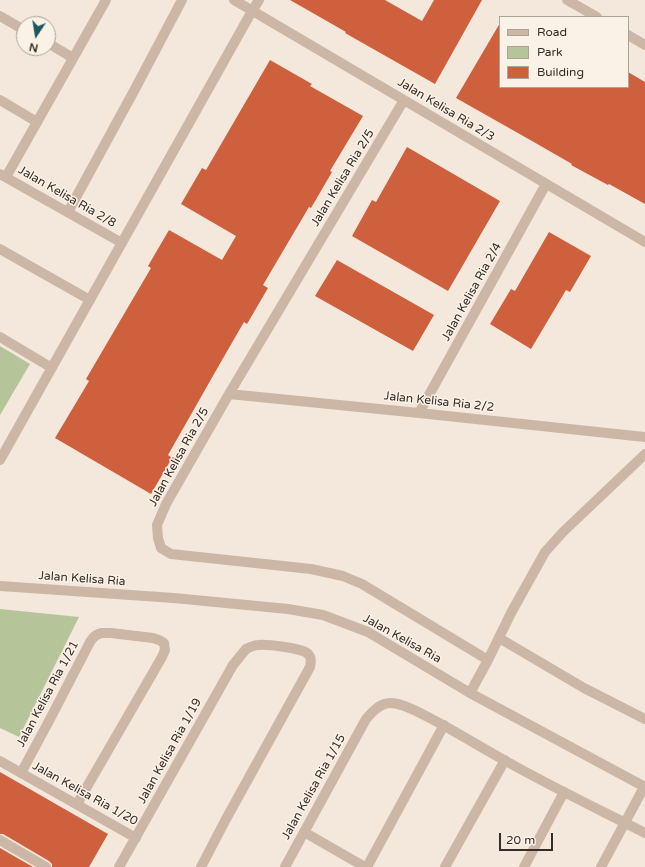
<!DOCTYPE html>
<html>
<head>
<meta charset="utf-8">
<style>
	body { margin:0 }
	#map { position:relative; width:645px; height:867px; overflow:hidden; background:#f3e8db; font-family:"Varela Round",sans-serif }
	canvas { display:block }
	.legend { position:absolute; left:499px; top:16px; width:130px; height:72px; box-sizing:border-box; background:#fbf2e7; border:1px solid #ada39a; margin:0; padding:5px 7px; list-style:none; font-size:12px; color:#382c27 }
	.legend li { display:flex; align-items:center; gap:8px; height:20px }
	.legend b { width:20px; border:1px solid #ada39a }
	.north { position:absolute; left:16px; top:16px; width:40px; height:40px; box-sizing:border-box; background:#fbf2e7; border:1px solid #ada39a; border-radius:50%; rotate:192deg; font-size:11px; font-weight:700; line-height:16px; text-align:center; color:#382c27 }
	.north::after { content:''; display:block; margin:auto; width:14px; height:18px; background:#1a585c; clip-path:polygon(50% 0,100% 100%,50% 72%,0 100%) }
	.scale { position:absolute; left:499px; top:833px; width:54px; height:18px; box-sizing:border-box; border:2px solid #382c27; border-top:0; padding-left:5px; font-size:12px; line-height:14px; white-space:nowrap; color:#382c27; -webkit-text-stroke:3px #fbf2e7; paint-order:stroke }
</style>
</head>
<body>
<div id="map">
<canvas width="645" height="867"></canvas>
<ul class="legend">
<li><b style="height:5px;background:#ccb7a6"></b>Road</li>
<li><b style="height:11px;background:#b6c49a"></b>Park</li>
<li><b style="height:11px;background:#ce603e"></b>Building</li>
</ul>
<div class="north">N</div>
<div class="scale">20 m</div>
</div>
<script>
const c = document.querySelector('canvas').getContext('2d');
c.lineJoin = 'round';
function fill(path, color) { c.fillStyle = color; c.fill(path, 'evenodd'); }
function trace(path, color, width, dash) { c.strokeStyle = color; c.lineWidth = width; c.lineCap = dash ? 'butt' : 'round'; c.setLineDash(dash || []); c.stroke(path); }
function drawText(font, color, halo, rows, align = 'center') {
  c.font = font + ' "Varela Round",sans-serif'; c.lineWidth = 3; c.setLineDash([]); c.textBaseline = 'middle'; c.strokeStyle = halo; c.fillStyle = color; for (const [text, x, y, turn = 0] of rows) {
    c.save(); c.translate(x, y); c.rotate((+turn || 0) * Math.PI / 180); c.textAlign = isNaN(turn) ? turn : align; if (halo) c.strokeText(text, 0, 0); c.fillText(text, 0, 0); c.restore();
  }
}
fill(new Path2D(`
	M0 346 30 364 0 415Z
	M0 609 79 617 19 737 0 728Z`), '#b6c49a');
fill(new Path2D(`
	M290 0H385L422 21 434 0H482L435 84 345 33 346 32Z
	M500 23V87H628V72L645 82V204L609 184 608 185 571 165 572 164 532 141 456 98Z
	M270 60 312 84 310 86 363 116 330 171 332 172 311 208 309 207 263 285 268 288 247 324 244 322 222 360 168 455 172 458 151 494 55 438 89 381 86 379 151 268 148 266 169 230 222 260 236 236 181 204 202 168 206 170Z
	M407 147 500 201 448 291 352 236 372 200 376 202Z
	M549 232 591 256 570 292 566 290 531 349 490 324 511 289 515 291Z
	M337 260 434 315 413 351 315 296Z
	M0 772 108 834 89 867H52V864L49 861 3 834H0Z
	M0 848 33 867H0Z`), '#ce603e');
trace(new Path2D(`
	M252 11 259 0
	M0 100 37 122
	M68 212 135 89 182 0
	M0 249 90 300
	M499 638 584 688 645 719
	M77 804 162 657 165 650 164 643 159 640 153 638 111 633H102
	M304 832 365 867
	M0 840 46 867
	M201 867 226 819 310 667C311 662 312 657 307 653 300 648 267 644 258 645 254 645 250 647 246 649
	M367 867 444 725
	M524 867 564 792`), '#ccb7a6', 10);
trace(new Path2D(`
	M234 0 645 242
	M567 0 597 17
	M0 16 24 30
	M628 35 645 45
	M48 43 73 58
	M404 100 229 394 166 504 157 525 158 538 161 548 171 554 311 569 343 576 362 584 488 660
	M0 174 122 243
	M6 177 106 0
	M0 337 52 368
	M229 394 419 413 645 437
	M419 413 546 184
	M0 460 252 11
	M0 586 174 598 288 609 323 615 368 632 470 693 645 787
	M470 693 488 660 511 613 545 552 563 532 645 454
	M0 761 136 838
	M21 773 49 721 90 642C93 637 96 634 102 633
	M119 867 233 665 246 649
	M285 867 366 719C372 712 380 703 390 703 401 703 412 709 422 714 450 728 477 745 504 760 550 786 598 809 645 833
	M445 867 505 760
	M601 867 644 787`), '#ccb7a6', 10);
drawText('12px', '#382c27', '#fbf2e7', [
	["Jalan Kelisa Ria 2/3",446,110,31],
	["Jalan Kelisa Ria 2/5",343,178,-59],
	["Jalan Kelisa Ria 2/8",67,197,30],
	["Jalan Kelisa Ria 2/4",472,292,-61],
	["Jalan Kelisa Ria 2/2",439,402,6],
	["Jalan Kelisa Ria 2/5",179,457,-61],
	["Jalan Kelisa Ria",82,579,4],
	["Jalan Kelisa Ria",402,639,29],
	["Jalan Kelisa Ria 1/21",48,694,-62],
	["Jalan Kelisa Ria 1/19",170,751,-61],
	["Jalan Kelisa Ria 1/15",314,787,-61],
	["Jalan Kelisa Ria 1/20",85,794,29]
]);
</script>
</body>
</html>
